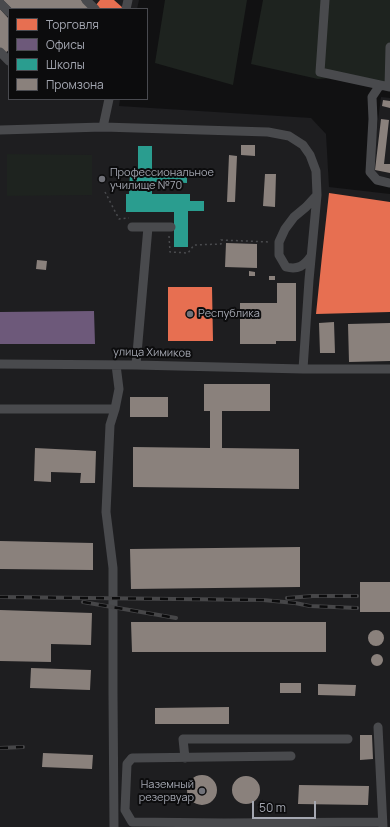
<!DOCTYPE html>
<html>
<head>
<meta charset="utf-8">
<style>
	body { margin:0 }
	#map { position:relative; width:390px; height:827px; overflow:hidden; background:#111112; font-family:Manrope,sans-serif }
	canvas { display:block }
	.legend { position:absolute; left:8px; top:8px; width:140px; height:92px; box-sizing:border-box; background:#0c0c0d; border:1px solid #494a4f; margin:0; padding:5px 7px; list-style:none; font-size:12px; color:#a4a7b1 }
	.legend li { display:flex; align-items:center; gap:8px; height:20px }
	.legend b { width:20px; border:1px solid #494a4f }
	.scale { position:absolute; left:252px; top:801px; width:64px; height:18px; box-sizing:border-box; border:2px solid #a4a7b1; border-top:0; padding-left:5px; font-size:12px; line-height:14px; white-space:nowrap; color:#a4a7b1; -webkit-text-stroke:3px #0c0c0d; paint-order:stroke }
</style>
</head>
<body>
<div id="map">
<canvas width="390" height="827"></canvas>
<ul class="legend">
<li><b style="height:11px;background:#e76f51"></b>Торговля</li>
<li><b style="height:11px;background:#6d597a"></b>Офисы</li>
<li><b style="height:11px;background:#2a9d8f"></b>Школы</li>
<li><b style="height:11px;background:#8a817c"></b>Промзона</li>
</ul>
<div class="scale">50 m</div>
</div>
<script>
const c = document.querySelector('canvas').getContext('2d');
c.lineJoin = 'round';
function fill(path, color) { c.fillStyle = color; c.fill(path, 'evenodd'); }
function trace(path, color, width, dash) { c.strokeStyle = color; c.lineWidth = width; c.lineCap = dash ? 'butt' : 'round'; c.setLineDash(dash || []); c.stroke(path); }
function drawText(font, color, halo, rows, align = 'center') {
  c.font = font + ' Manrope,sans-serif'; c.lineWidth = 4; c.setLineDash([]); c.textBaseline = 'middle'; c.strokeStyle = halo; c.fillStyle = color; for (const [text, x, y, turn = 0] of rows) {
    c.save(); c.translate(x, y); c.rotate((+turn || 0) * Math.PI / 180); c.textAlign = isNaN(turn) ? turn : align; if (halo) c.strokeText(text, 0, 0); c.fillText(text, 0, 0); c.restore();
  }
}
fill(new Path2D(`
	M0 0H139L137 9H9V99H120L119 106 311 118 326 134 329 187 390 194V827H0Z
	M381 97 390 98V178L371 175Z`), '#1e1e20');
fill(new Path2D(`
	M165 0H247L233 85 155 63Z
	M263 0H390V85L331 78 318 79 251 64Z
	M7 154 92 155V195L7 196Z`), '#1e231f');
fill(new Path2D(`
	M100 0H114L123 8V9H101L96 5Z
	M329 193 390 202V312L316 314 322 256Z
	M168 287H212L213 341H168Z`), '#e76f51');
fill(new Path2D(`
	M94 311 95 344H0V312Z`), '#6d597a');
fill(new Path2D(`
	M138 146H152V170L187 171V183L152 182V194H190V201H204V211H188V247H174V212H126V194H129L130 171H138Z`), '#2a9d8f');
fill(new Path2D(`
	M3 0H81L91 9H12Z
	M0 9 9 19V50L5 53 0 48Z
	M383 100 390 101V108L382 106Z
	M381 119 389 120 384 164H390V173L375 170Z
	M241 145H255V156L241 155Z
	M229 155 237 156 235 202H227Z
	M265 174H276L275 207 263 206Z
	M226 243 257 244V268L225 267Z
	M37 260 47 261 46 270 36 269Z
	M249 271 255 272V276H249Z
	M269 276H275V280H269Z
	M277 283H296V341H276V344H240V303H277Z
	M334 322 335 353H320L319 323Z
	M390 323V361L349 362 348 324Z
	M204 384H270V411H222V448L299 449V489L133 487V447L210 448V411H204Z
	M130 397H168V417H130Z
	M35 448 96 451 95 483H80L81 473 51 472V482L34 481Z
	M0 541 93 543V570L0 569Z
	M300 547V587L131 589 130 549Z
	M360 582H390V612H360Z
	M0 610 92 613 91 645 51 644V662L0 661Z
	M131 622H326V652H132Z
	M368 638a8 8 0 1 1 16 0a8 8 0 1 1-16 0Z
	M371 660a6 6 0 1 1 12 0a6 6 0 1 1-12 0Z
	M31 668 91 670 90 690 30 688Z
	M280 683H301V693H280Z
	M318 684 356 685 355 696 318 695Z
	M229 707V724H155V708Z
	M360 735H372L373 759 360 760Z
	M43 753 93 755 92 769 42 767Z
	M187 790a15 15 0 1 1 30 0a15 15 0 1 1-30 0Z
	M232 790a14 14 0 1 1 28 0a14 14 0 1 1-28 0Z
	M299 785 369 786 368 805 298 804Z`), '#8a817c');
trace(new Path2D(`
	M105 192 119 219 129 218
	M169 236 170 252 188 253 194 245 221 244V240L270 242`), '#4a4b4e', 1.5, [2, 3]);
trace(new Path2D(`
	M86 0 95 9
	M325 0 320 72 390 87
	M0 3 9 12
	M126 9 128 0
	M0 52 9 61
	M380 85 372 97 373 119 370 172 377 180 390 183
	M389 87 390 47
	M103 127 109 99
	M0 130 103 127 268 132 289 136 303 145 310 155 316 171 317 195 309 280 303 369H390
	M132 227H171
	M311 256C304 266 298 270 286 267L279 255V242L285 229 294 217 306 207 317 195
	M0 364 136 365 303 369
	M136 365 148 227
	M0 409H115L119 389 116 365
	M378 727 383 827
	M291 756 132 758 127 764 125 810 132 822 224 823 382 822
	M185 758 183 739H348
	M114 827 113 694V568L106 512 110 425 115 409`), '#494a4d', 9);
const rail = new Path2D(`
	M0 597 263 600 295 603 310 606 357 608
	M287 598 313 596H357
	M83 602 176 618
	M0 748 23 747`);
trace(rail, '#464648', 4);
trace(rail, '#0c0c0d', 2.5, [8]);
for (const [x, y, r, color] of [
	[102,179,4,"#717279"],
	[190,314,4,"#717279"],
	[202,791,4,"#717279"]
]) { const dot = new Path2D(); dot.arc(x, y, r, 0, 2 * Math.PI); c.fillStyle = color; c.fill(dot); trace(dot, '#0c0c0d', 1.5); }
drawText('11px', '#a4a7b1', '#0c0c0d', [
	["Профессиональное",110,173],
	["училище №70",110,186],
	["Республика",198,314],
	["Наземный",194,785,"right"],
	["резервуар",194,798,"right"]
], 'left');
drawText('11px', '#a4a7b1', '#0c0c0d', [
	["улица Химиков",152,353,1]
]);
</script>
</body>
</html>
